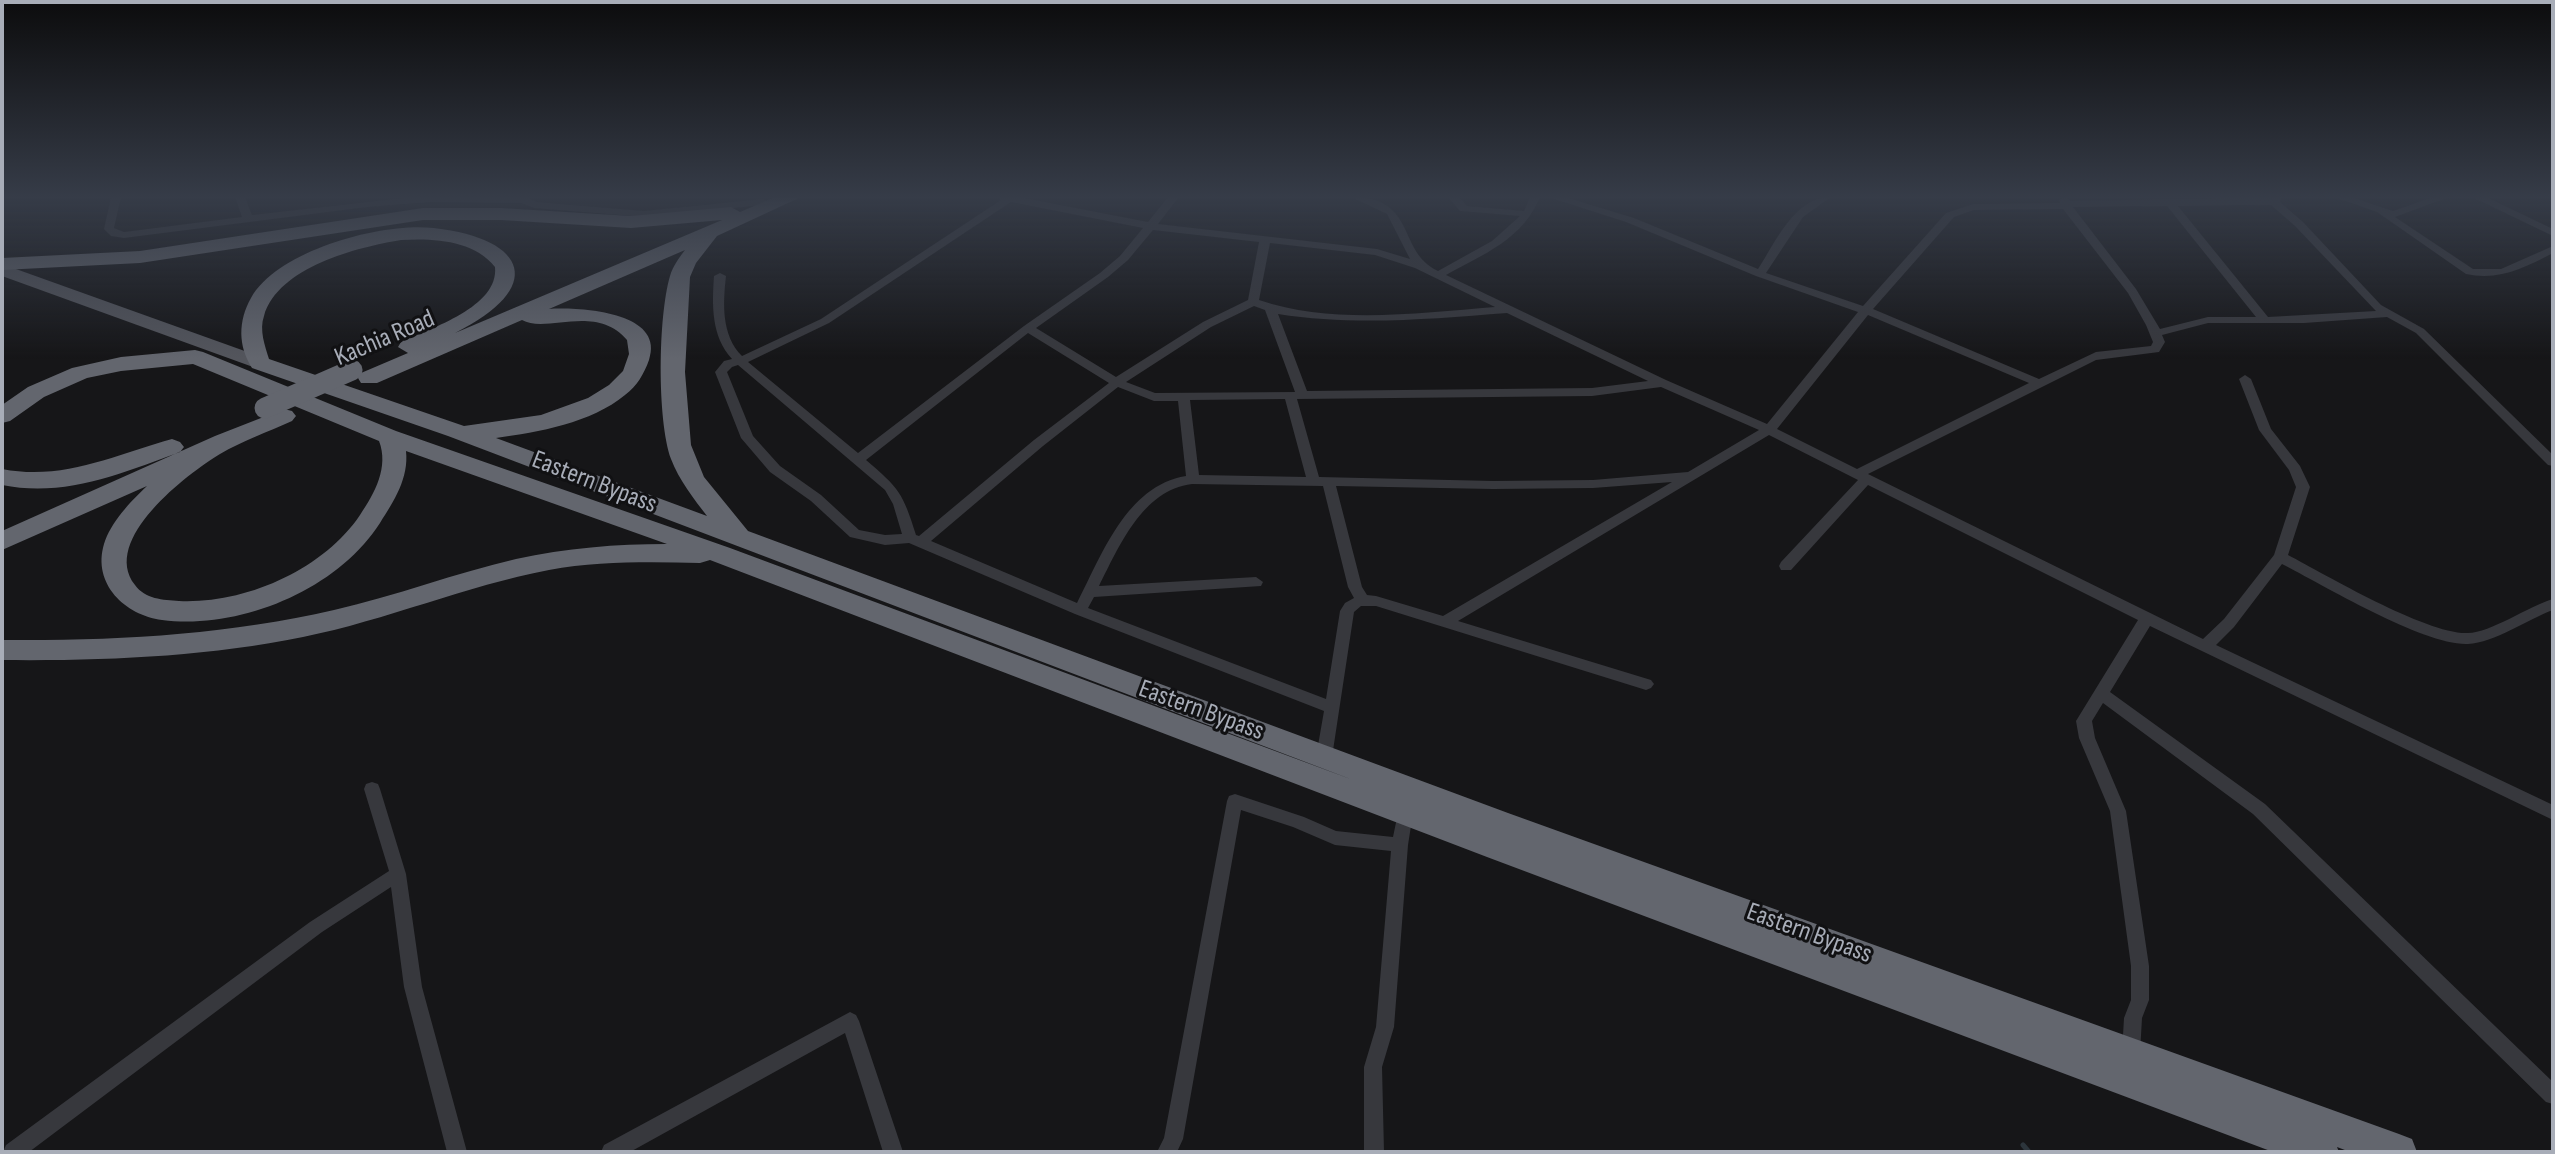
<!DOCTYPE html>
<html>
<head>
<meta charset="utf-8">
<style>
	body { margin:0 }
	#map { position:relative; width:2555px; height:1154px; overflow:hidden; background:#161618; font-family:"Sofia Sans Condensed",sans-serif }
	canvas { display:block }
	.frame { position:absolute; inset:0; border:4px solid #a8adb8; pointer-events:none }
</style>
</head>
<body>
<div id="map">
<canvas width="2555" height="1154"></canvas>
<div class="frame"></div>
</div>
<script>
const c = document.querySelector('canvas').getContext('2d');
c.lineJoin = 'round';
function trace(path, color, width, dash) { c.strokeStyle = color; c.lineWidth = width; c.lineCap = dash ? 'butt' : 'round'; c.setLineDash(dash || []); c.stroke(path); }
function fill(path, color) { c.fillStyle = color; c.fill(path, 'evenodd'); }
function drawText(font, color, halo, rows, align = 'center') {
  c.font = font + ' "Sofia Sans Condensed",sans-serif'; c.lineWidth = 6; c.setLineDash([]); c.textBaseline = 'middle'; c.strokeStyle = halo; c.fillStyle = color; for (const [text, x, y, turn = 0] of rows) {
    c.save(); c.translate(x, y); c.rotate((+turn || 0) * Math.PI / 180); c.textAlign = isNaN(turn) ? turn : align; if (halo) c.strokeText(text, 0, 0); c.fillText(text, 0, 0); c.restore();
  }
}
trace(new Path2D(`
	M2023 1145 2029 1152`), '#2c353c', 5);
fill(new Path2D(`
	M111 197H121L114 228 124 232 242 217 235 197H245L252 215 413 197H527L536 202 644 211 763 199 768 202 763 205 644 217 534 208 521 203 431 202 367 207 124 238 111 236 104 229Z
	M996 197H1019L1148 222 1168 197H1179L1158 224 1377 249 1410 259 1387 214 1351 197C1418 197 1396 251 1438 271L1492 241 1520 216 1460 211 1448 197H1459L1467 206 1524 211 1530 197H1540C1523 239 1484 254 1446 275L1666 380 1767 424 1858 312 1756 276 1626 222 1548 197H1565L1634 218 1758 269C1776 242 1794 197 1831 197L1803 217 1766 273 1863 306 1946 213 1973 204 2060 203 2059 200 2062 197 2068 198 2070 201 2281 197 2280 202 2303 222 2381 305 2424 329 2553 455V466L2548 465 2416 333 2387 317 2304 323H2208L2162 335 2165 342 2159 352 2096 360 1868 474 2203 639 2224 619 2274 555 2296 487 2289 470 2259 430 2239 379 2245 375 2251 379 2271 429 2300 466 2310 487 2288 555C2326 575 2428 635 2468 633 2490 633 2529 606 2553 599V610C2528 619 2494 643 2468 644 2425 646 2323 585 2282 564L2234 627 2216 645 2553 805V820L2150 626 2110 692 2265 804 2553 1082V1104L2546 1102 2253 814 2103 703 2092 721 2095 738 2126 811 2149 966V1000L2142 1018 2140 1053 2138 1059 2131 1062 2124 1059 2122 1053 2124 1018 2131 1000V966L2110 811 2079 738 2076 721 2138 620 1868 485 1791 570H1781L1779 566 1781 562 1858 480 1769 435 1458 621 1651 680 1654 684 1651 688 1646 690 1376 606H1361L1354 612 1332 757 1330 762 1324 763 1318 762 1316 757 1324 711 1075 614 909 543 885 545 850 537 811 501 770 472 741 438 715 372 724 361 732 359C711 336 712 305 714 276L720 273 726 276C723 303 721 335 742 356L821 319 1001 200ZM1011 202 1143 228 1120 256 1100 273 1024 326 858 453 748 362 829 323ZM2271 205 2295 226 2376 311 2268 317 2178 206ZM2167 206 2256 317H2208L2160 329 2136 289 2073 207ZM2063 209 2128 293 2146 325 2153 342 2151 346 2096 352 2039 379 1873 309 1954 217 1974 210ZM1153 230 1259 242 1248 300 1203 322 1116 377 1036 328 1108 277 1128 260ZM1270 243 1375 255 1415 268 1495 307C1418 313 1333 325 1259 300ZM1254 306 1265 310 1295 392 1155 393 1126 382 1211 327ZM1507 313 1648 381 1592 388 1307 391 1278 314C1354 326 1430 319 1507 313ZM1868 315 2029 383 1857 469 1777 429ZM1028 333 1109 383 1034 440 919 536 916 535C903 493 899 488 866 460ZM738 365 885 490 893 504 902 534 885 535 859 530 821 495 780 466 753 436 727 372 732 367ZM1118 387 1154 401H1178L1186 476C1126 486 1102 555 1077 603L931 541 1043 446ZM1661 387 1759 430 1688 472 1593 480 1493 481 1319 477 1297 399 1592 396ZM1285 399 1306 477 1199 475 1190 400ZM1672 482 1443 616 1376 596 1367 595 1362 587 1336 486 1493 489 1593 488ZM1192 484 1323 486 1348 587 1354 598 1345 603 1340 611 1326 699 1088 608 1094 597 1261 586 1263 582 1256 577 1099 586C1119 547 1142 490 1192 484Z
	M2334 197H2351L2393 211 2433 197H2449L2395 217 2473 269H2501L2553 246V253C2524 268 2499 281 2466 274L2377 212Z
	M2472 197H2486L2553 229V236Z
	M372 782 378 784 380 789 406 874 422 987 467 1152H447L404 987 391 887 322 932 29 1152H3L6 1145 310 922 389 871 364 789 366 784Z
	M1235 794 1304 817 1336 831 1393 837 1399 808 1405 806 1411 808 1413 813 1408 845 1394 1027 1382 1067 1384 1152H1364V1067L1376 1027 1391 851 1335 845 1293 827 1241 810 1183 1139 1177 1152H1157L1164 1138 1227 801 1229 796Z
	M850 1012 856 1015 859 1021 903 1152H883L845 1033 630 1152H601L604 1145Z`), '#37383d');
fill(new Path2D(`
	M2 264 267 359 270 363 267 367H253L2 276Z`), '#53555c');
fill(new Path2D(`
	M775 197H801L717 236 696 263 690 277 685 372 691 445 704 477 748 531 1508 813 2399 1134 2412 1139 2417 1152H2350L2337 1147 2339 1152H2273L1487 857 710 560 700 563C649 562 599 561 549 570 465 586 387 620 303 637 204 657 103 661 2 660V640C114 641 225 635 334 610 396 596 455 573 516 559 566 548 616 544 667 544L406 451C409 478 394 501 380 523 337 590 240 630 162 620 125 615 92 584 104 544 111 522 130 502 147 486L2 550V531L215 436 284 409 292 411 296 416 292 421C268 432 242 441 220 454 187 474 100 540 135 585 145 599 163 600 179 601 245 604 323 570 360 515 375 493 389 467 379 441L193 364 121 371 87 378 44 397 10 421 2 423V405L28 387 72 368 121 357 195 350 203 352 396 431 730 548 1353 780 448 436 252 368C238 346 238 321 251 298 278 250 382 222 434 228 529 239 546 288 455 333L722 220 631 228 501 220H423L140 263 2 270V258L140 251 423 208H501L631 216 731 207 740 212ZM401 240C433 238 474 240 495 267 499 307 431 328 401 342L398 347 408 353 361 373 358 378 361 383H377L522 320C546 334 596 303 627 340L629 354 623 371 609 385 588 398 541 415 464 426 269 359C265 346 259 330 264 316 278 267 358 247 401 240ZM685 250C679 258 673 266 670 276 658 317 657 419 671 459 679 480 694 499 707 516L496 438C539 432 591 423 625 395 637 386 644 374 649 360 666 311 577 307 549 309Z
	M172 439 180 442 184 447 180 452C122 473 65 498 2 485V469C64 481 114 455 172 439Z`), '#63666e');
trace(new Path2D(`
	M265 408 352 370`), '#63666e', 21);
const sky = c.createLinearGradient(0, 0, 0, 359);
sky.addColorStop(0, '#0c0c0d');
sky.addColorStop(0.55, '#363c48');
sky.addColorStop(1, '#363c4800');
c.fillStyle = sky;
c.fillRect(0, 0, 2555, 359);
drawText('26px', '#a8adb8', '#111113', [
	["Kachia Road",385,339,-23],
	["Eastern Bypass",594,483,21],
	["Eastern Bypass",1201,711,20],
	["Eastern Bypass",1809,934,20]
]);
</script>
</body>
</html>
